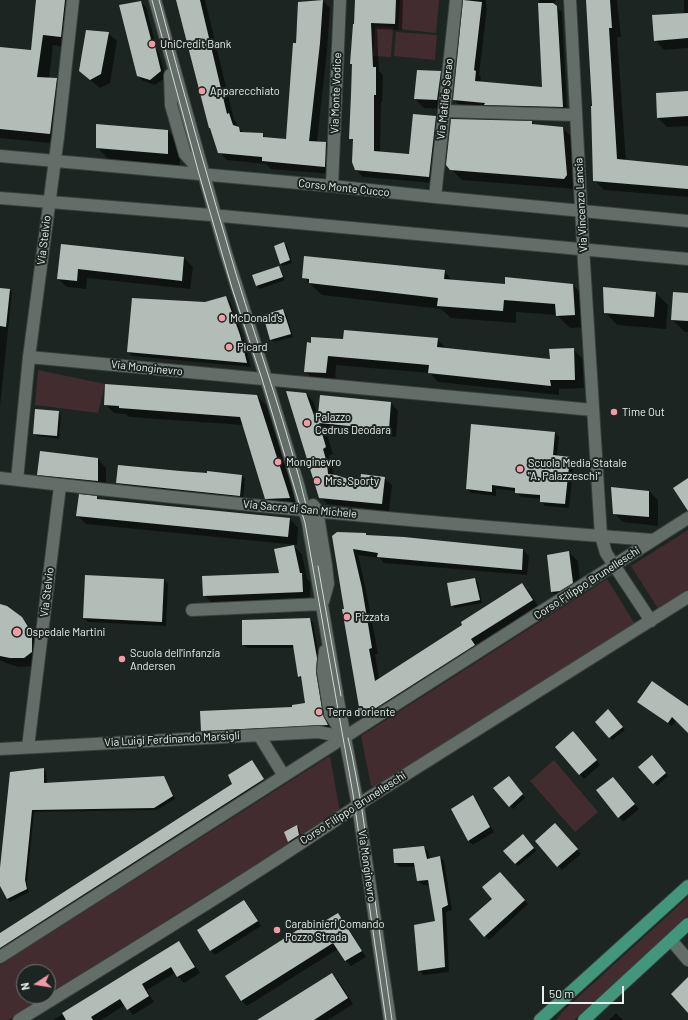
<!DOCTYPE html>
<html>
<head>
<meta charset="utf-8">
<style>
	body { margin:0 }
	#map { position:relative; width:688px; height:1020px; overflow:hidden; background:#1c2521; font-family:Barlow,sans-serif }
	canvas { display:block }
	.north { position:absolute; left:16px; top:964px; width:40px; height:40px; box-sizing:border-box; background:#1c2521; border:1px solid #6e7672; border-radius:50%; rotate:258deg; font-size:11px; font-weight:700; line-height:16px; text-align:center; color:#e9efec }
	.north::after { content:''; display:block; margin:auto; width:14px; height:18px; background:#f49aa6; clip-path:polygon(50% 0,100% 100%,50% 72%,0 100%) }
	.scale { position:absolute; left:542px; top:986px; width:82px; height:18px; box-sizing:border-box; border:2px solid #e9efec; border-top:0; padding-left:5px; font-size:12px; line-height:14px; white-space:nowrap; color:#e9efec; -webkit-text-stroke:3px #1c2521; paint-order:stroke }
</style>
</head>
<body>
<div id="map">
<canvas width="688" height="1020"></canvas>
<div class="north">N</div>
<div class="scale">50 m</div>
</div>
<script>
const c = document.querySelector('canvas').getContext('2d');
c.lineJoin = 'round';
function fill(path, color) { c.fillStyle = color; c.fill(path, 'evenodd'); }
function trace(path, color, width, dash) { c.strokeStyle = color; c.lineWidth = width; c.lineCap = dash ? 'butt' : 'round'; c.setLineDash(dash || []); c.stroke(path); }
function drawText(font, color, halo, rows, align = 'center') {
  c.font = font + ' Barlow,sans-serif'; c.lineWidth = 4; c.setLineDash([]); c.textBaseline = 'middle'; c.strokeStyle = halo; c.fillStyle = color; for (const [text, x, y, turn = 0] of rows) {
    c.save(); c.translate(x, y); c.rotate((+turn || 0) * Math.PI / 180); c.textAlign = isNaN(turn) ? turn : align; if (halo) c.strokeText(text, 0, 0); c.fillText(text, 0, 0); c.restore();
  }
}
fill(new Path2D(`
	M400 0H439L436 33 398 29Z
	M375 26 393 27 391 57 373 56Z
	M396 32 437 35 435 60 394 56Z
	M38 370 105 384 98 413 35 405Z
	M688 530V591L659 610 631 566Z
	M607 579 635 624 377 787 371 786 361 736Z
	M330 756 340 812 48 995V972H24V996H47L8 1020H0V965Z
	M554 760 598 812 575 832 530 781Z
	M688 897V916L574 1020H556L563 1011Z`), '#432c2f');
fill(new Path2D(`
	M37 0H77L72 48 53 45 49 79H56L67 90 61 144 0 138V48L31 51Z
	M177 0H205L234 120 236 122 238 128 244 133 262 134 266 138 287 140 299 2 323 1 330 8 327 51 317 142 326 143 333 150 332 174 271 169 266 164 227 160 219 152Z
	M356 0H403L402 30 377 29 379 71 383 75 382 102H381L380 153 410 155 436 117 442 124 435 183 363 177 356 170 354 142 350 138 353 65 352 64Z
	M464 0H486V7L487 8 479 75 481 77 480 83 543 88 539 0H556L553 4 562 12 567 112 459 105 454 100Z
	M587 0H617L621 37H617L626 161 688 167V197L604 190 594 180Z
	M684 0H688V48L664 50 655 40 684 14Z
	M141 2 146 7 157 50 159 53 166 77 155 85 143 81 138 76Z
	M108 33 117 41 110 83 100 88 89 79Z
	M440 72 449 81 445 109 424 108 415 99Z
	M688 92V126L667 127 658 118Z
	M532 122 535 125 563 128 574 139 575 189 462 180 451 169Z
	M167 130 180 143V166L109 160 97 147Z
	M284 243 287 246 292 263 283 266 280 263Z
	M62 245 184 258 193 267 190 289 87 278 86 289 67 287 58 279Z
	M279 267 281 270 285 280 260 289 257 286 253 275Z
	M444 271 453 281 506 285H573L585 297 587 327 570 328 557 315 516 312V323L451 318 441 309 322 295 303 277Z
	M0 289 10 290 12 292 0 407Z
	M656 293 668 305 666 329 617 325 605 312Z
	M688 294V332H685L672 320Z
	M225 297 230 301 244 340 251 367 132 356 128 351 205 303Z
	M283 310 286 313 293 337 274 342 271 340Z
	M437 339 446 348 551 361 573 349 582 358 584 388 559 389V395L438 382 430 373 336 365 335 382 314 380 305 371 344 340Z
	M306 394 313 401 319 418 321 396 391 403 398 411 396 437 325 429 333 454 329 456 334 476 361 485 384 478 392 485 389 511 327 504 320 497Z
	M257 396 266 405 298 506 275 507 266 498 243 425 129 417 126 414 114 413 105 404Z
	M58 412 61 415 59 439 37 436 34 434Z
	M555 433 559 437 557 456 570 458 574 462 569 508 545 506 541 501V499L521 497 516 491 496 489V496L471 493 467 489Z
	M98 459 106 468V490L47 483 38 474Z
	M208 472 242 476 245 478 243 498 119 485 117 483 207 474Z
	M649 491 658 500V526L623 522 614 513Z
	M97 497 99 500 290 519 298 528 297 545 86 524 77 515Z
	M365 534 367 536 404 538 523 550 529 556 527 575 384 563 380 558 358 555 367 595 378 654H375L379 679 464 625 522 584 528 590 538 606 476 646 480 652 367 719 361 712 333 537Z
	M294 546 302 554 307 579 310 582V600L212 603 204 595 280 574Z
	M569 552 578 561 581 592 561 601 552 592 548 556Z
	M475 579 478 582 482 603 455 608 452 605Z
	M164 580 168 584 166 626 88 622 84 618Z
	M0 605 21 617 31 627 41 642 33 666 19 667 6 663 0 660Z
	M310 619 313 622 320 662 319 676 326 719 330 728 205 734 202 730 306 704 302 679 299 676 294 648H247L243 645Z
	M638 702 688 708V731L677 720 672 726Z
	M611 713 625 730 612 740 610 737Z
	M577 737 600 765 584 779 556 747Z
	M655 759 668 776 657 786 639 768Z
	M252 761 266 782 0 952V934L234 784Z
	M43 770 46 772 47 784 164 777 166 780 175 799 157 810 34 812 27 883 29 892 10 902 7 899 0 883V878Z
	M511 780 525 798 513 809 510 806Z
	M617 783 639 809 623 822 597 790Z
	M473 796 477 801 494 832 473 845 469 841 452 809Z
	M297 826 299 828 301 838 292 844 289 842 285 832Z
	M559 829 581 854 562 870 558 866Z
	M526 838 536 851 518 866 504 851Z
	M423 847 428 851 430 859 440 857 444 861 452 910 446 912 449 972 423 975 419 970 436 922 430 885H423L418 880 416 867H399L395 862Z
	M504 878 528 904 489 940 470 919 493 900Z
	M244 901 248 905 261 926 215 955 211 951 198 930Z
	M338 914 343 919 366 957 351 966 346 961 338 949 247 1006 241 1000 307 926 311 930Z
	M179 942 184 948 200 973 184 983 175 973 147 990 154 1002 133 1015 125 1005 101 1020H53Z
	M332 974 338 980 353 1004 328 1020H259Z
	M616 1013 623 1020H609Z`), '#0007');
fill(new Path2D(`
	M36 0H65L61 37 43 35 37 77 57 78 50 134 0 129V47L31 50Z
	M176 0H200L227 114 229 113 233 125 239 127 240 132 263 133V137L286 139 293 43H296L298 2 323 0 320 43 309 141 326 142 325 167 262 161V157L218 153 210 128H209Z
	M355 0H396L395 24 371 23 373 67H376V95H374V151L409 154 413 114 436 116 429 177 355 170 352 162 353 139H349L351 95 352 64H350L353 24H354Z
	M463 0 482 2 474 70 476 71 475 81 542 87 538 3H553L557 6 563 107 484 105 485 103 453 100Z
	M586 0H610L612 28H609L617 159 688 166V189L593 181 591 106H592Z
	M141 1 153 47 155 46 161 71 150 80 137 76 119 5Z
	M688 13V38L654 41 652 15Z
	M86 30 109 32 101 74 90 80 79 71Z
	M417 70 441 71 437 100 414 99Z
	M688 91V116L657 118 656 93Z
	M451 119 532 121V124L563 127 567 175 564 179 450 170 446 165Z
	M96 124 168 130V154L96 148Z
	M284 242 290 260 280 264 274 246Z
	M61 244 184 257 182 281 78 269 77 281 57 279Z
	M304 256 445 270 444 279 505 284V277L573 284 575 315 556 316 555 304 504 300 503 311 437 306 438 298 309 283V279L302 278Z
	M279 266 283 277 256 286 252 275Z
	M603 287 656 292 654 317 604 313Z
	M0 288 10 289 6 327 0 326Z
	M673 292 688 293V321L671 320Z
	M226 296 240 335 247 363 127 352 132 298 205 302Z
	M283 309 291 334 270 340 263 315Z
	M344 330 438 338 437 347 550 359 549 349 574 348 575 380H550L551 386 428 373 429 365 328 356 326 373 304 372 307 342 311 343V337L343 339Z
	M105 384 257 395 290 498 265 499 240 417 119 408V406L104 405Z
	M286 391 306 393 317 424 320 395 391 402 389 430 319 423 326 447 323 449 327 463 328 474 336 475 360 483 361 474 385 477 382 504 319 498Z
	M35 409 59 411 57 436 33 434Z
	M471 424 555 432 553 455 570 457 565 504 540 502V495L515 493V488L492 485V492L466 489Z
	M40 451 98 458V481L37 475Z
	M118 465 180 471 207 473V471L242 475 240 496 116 483Z
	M688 478V511L673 488Z
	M611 487 649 491V517L613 514Z
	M79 494 97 496V499L290 518 288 537 76 516Z
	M337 532 366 533V535L404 537 523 549 522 570 377 557 378 553 353 549 362 588 372 648 369 649 375 681 462 625 461 622 522 583 533 600 471 639 475 645 365 715 360 713 342 609H344L332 536Z
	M294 545 300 573H302L303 592 203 596 202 576 279 573 274 549Z
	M569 551 573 583 560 591 551 592 547 555Z
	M85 575 164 579 162 622 83 618Z
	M475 578 480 600 451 606 447 583Z
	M0 604 7 606 22 617 32 633V652L24 658H10L0 656Z
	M310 618 317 658 316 672 323 715 328 725 201 731 200 711 292 707V705L305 703 301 676 298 677 293 645H242V620Z
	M652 681 688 706V733L672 717 668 723 637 702Z
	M608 709 623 727 609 738 595 722Z
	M573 731 597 760 579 775 555 747Z
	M652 755 666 773 653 784 638 767Z
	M252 760 264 779 0 948V933L232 784 228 775Z
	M44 768V783L164 776 173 796 154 808 32 810 25 880 27 889 7 899 0 886V868L10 772Z
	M509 776 523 794 509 807 493 788Z
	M613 777 635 804 618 818 596 790Z
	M473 795 490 827 468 841 451 809Z
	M555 823 578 849 557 867 535 841Z
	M297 825 299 835 288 842 284 832Z
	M523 834 534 848 515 864 503 851Z
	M424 846 427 859 440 856 448 905 442 908 445 967 418 971 414 925 435 921 428 880 417 881 414 863H394L393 849Z
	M500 872 525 900 484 937 469 919 492 899 482 887Z
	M244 900 258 921 210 951 197 930Z
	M338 913 362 951 345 961 333 943 241 1001 225 976 307 924 310 930Z
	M179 941 195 967 177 977 171 967 142 984 149 996 127 1010 120 999 91 1017 93 1020H66L62 1013Z
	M332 973 348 998 314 1020H257Z
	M688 977V1013L671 994Z`), '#b2bdb8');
const minor = new Path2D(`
	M155 0 225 250 269 388 298 484 308 523 339 706 358 806 390 1020
	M570 0 584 263 601 536 606 553 651 621
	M170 75 171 105 185 154 201 172
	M444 111 575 115
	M0 156 332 186 435 197 688 221
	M332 186 340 0
	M435 197 456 0
	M0 198 211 215 688 259
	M29 357 593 410
	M0 478C217 503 435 524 653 540
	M17 480 29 357 58 137 73 0
	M313 505 317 510 326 565 328 584 323 602
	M192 610 322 604
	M325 651 323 671 330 714 341 731
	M259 735 284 776
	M28 747 60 486
	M0 749 318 732 344 737
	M671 940 688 960
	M0 957 688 518
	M19 1020C137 947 256 875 370 797L688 597`);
const major = new Path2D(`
	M540 1020 688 886
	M584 1020 688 924`);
trace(minor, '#38403c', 14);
trace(major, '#38403c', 14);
trace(minor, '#646e69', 12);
trace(major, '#41967c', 12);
trace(new Path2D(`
	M152 0 199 174 232 288 262 379 305 523 353 794 386 1020
	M159 0C183 92 209 183 236 274 260 353 288 429 307 509
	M318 566 341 696
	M348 738 352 755 361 803 392 1020`), '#d3d9d6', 1);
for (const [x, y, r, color] of [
	[152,44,4,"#f49aa6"],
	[202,91,4,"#f49aa6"],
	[222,318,4,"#f49aa6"],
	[229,347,4,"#f49aa6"],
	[614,412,4,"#f49aa6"],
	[307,423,4,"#f49aa6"],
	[278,462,4,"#f49aa6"],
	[520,469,4,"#f49aa6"],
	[317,481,4,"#f49aa6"],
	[347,617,4,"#f49aa6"],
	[17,632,5,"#f49aa6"],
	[122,659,4,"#f49aa6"],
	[319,712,4,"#f49aa6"],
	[277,930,4,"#f49aa6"]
]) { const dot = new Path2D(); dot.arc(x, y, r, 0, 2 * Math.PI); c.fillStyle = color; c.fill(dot); trace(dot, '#1c2521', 1.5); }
drawText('11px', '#e9efec', '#1c2521', [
	["UniCredit Bank",160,44],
	["Apparecchiato",210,91],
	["McDonald's",230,318],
	["Picard",237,347],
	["Time Out",622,412],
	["Palazzo",315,417],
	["Cedrus Deodara",315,430],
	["Monginevro",286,462],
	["Scuola Media Statale",528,463],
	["\"A. Palazzeschi\"",528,476],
	["Mrs. Sporty",325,481],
	["Pizzata",355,617],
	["Ospedale Martini",26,632],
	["Scuola dell'infanzia",130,653],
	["Andersen",130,666],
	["Terra d'oriente",327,712],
	["Carabinieri Comando",285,924],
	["Pozzo Strada",285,937]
], 'left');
drawText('11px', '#e9efec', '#1c2521', [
	["Via Monte Vodice",336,93,-88],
	["Via Matilde Serao",445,99,-84],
	["Corso Monte Cucco",344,188,6],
	["Via Vincenzo Lancia",581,205,-93],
	["Via Stelvio",44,240,-83],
	["Via Monginevro",147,368,6],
	["Via Sacra di San Michele",300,509,5],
	["Corso Filippo Brunelleschi",587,583,-33],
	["Via Stelvio",47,592,-83],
	["Via Luigi Ferdinando Marsigli",172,739,-3],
	["Corso Filippo Brunelleschi",353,808,-33],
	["Via Monginevro",367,866,82]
]);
</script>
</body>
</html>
